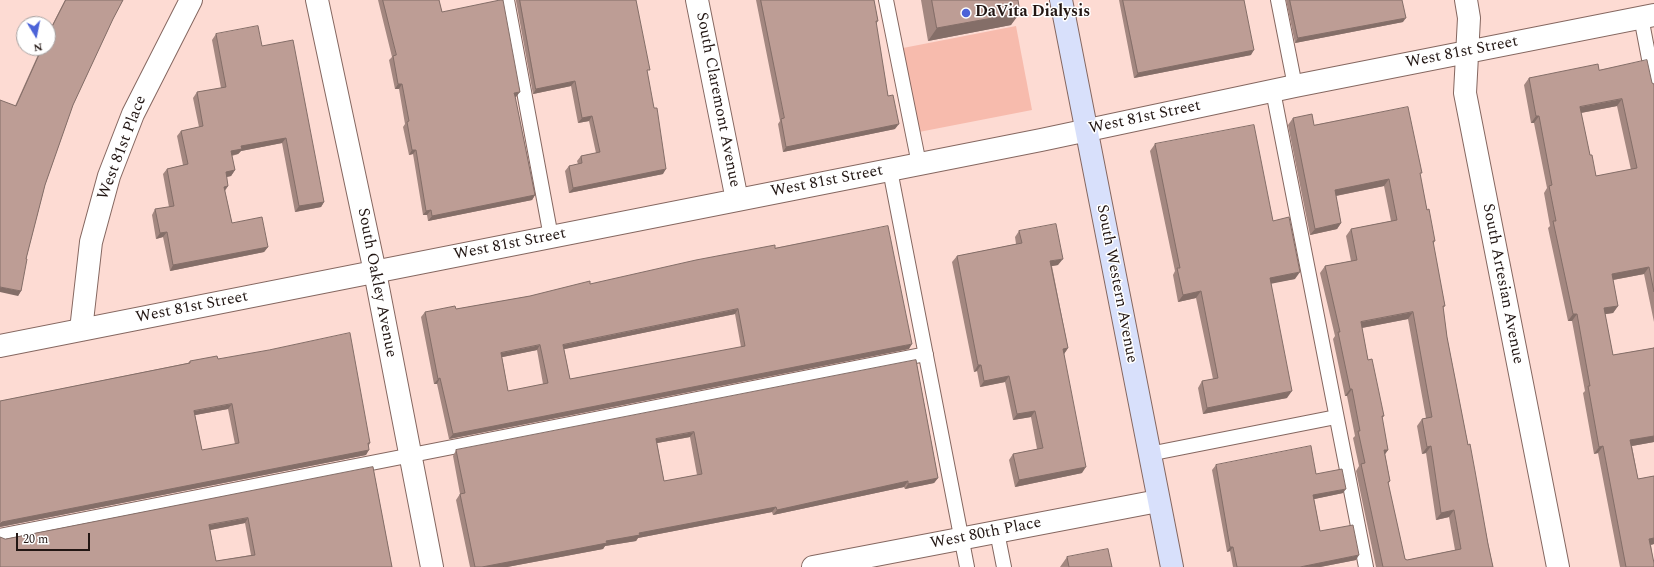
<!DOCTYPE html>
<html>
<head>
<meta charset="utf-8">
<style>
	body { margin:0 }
	#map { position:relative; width:1654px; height:567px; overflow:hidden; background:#fddbd3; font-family:Spectral,serif }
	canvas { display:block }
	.north { position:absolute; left:16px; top:16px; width:40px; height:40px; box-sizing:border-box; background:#fff; border:1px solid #a7a2a1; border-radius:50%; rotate:170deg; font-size:11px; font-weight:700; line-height:16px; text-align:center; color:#221613 }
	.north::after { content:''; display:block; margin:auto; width:14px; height:18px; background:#4c63d8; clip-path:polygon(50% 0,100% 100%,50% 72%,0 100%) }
	.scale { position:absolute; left:16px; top:533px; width:74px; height:18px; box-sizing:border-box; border:2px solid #221613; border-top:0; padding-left:5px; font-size:12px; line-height:14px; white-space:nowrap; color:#221613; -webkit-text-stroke:3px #fff; paint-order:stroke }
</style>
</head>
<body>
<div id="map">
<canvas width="1654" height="567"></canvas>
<div class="north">N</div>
<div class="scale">20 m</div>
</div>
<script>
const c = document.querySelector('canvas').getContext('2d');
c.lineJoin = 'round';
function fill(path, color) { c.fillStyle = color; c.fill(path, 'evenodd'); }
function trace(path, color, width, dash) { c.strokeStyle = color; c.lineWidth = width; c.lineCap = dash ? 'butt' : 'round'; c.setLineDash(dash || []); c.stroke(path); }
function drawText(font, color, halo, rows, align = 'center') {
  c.font = font + ' Spectral,serif'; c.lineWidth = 3; c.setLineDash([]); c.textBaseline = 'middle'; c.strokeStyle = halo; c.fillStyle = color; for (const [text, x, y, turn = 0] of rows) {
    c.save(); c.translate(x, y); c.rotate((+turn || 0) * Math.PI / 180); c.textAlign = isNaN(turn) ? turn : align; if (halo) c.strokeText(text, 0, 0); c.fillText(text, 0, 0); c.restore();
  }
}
fill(new Path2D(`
	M1016 26 1032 110 919 132 903 48Z`), '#f7bbad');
const service = new Path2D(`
	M507 0 551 237
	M886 0 919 164
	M1278 0 1295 86
	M1641 17 1654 85
	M1273 91 1366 567
	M890 170 967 567
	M1149 454 1336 417
	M997 532 1004 567
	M0 536 926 354`);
const minor = new Path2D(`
	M317 0 375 272 432 567
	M697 0 737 200
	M1466 0 1469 18 1465 93 1558 567
	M81 330 91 242 109 176 133 114 191 0
	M0 346 1041 140 1295 86 1654 15
	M813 567 1158 501`);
const secondary = new Path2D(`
	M1061 0 1172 567`);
trace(service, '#856760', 16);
trace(minor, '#856760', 24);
trace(secondary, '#856760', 24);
trace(service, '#fff', 14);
trace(minor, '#fff', 22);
trace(secondary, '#d8e0fb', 22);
fill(new Path2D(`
	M65 0H123L113 19 73 105 45 185 26 259 21 291 18 296 15 106 41 48H48V33Z
	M378 0H439L442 12 516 97H515L535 195 532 200 428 221 427 215H423L413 154 409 155 403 127 405 124 399 89H395L389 60 392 57Z
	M516 0H636L663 174 569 193 565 171 569 166 578 164 577 161 581 156 596 153 589 121 578 123 571 86 533 94 516 1Z
	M756 0H874L878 21 876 24 888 96 895 129 783 152 778 124 780 121Z
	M921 0H1018L1011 25 928 41Z
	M1119 0H1244L1251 55 1134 78Z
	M1286 0H1402L1403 22 1295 43Z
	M216 34 262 46 324 202 321 207 295 212 282 143 241 151 238 154 232 156 235 170 231 176 226 177 228 186 225 191 232 223 268 247 264 252 170 271 163 237 156 239 152 215 155 209 169 207 163 174 167 169 183 165 177 136 181 131 199 127 193 98 197 92 221 88 212 40Z
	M1599 70 1654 84V322L1644 274 1613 280 1618 306 1613 313 1605 314 1613 355 1653 348 1654 347V442L1632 446 1638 479 1654 476V544L1651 545 1654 567H1620L1598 453 1594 454 1583 393 1585 391 1572 321H1568L1548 228 1550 226 1544 193 1547 188 1534 123H1531L1524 85 1529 78ZM1617 106 1631 170 1596 176 1590 155 1581 113Z
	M1293 118 1314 125 1420 175 1427 210 1435 241 1433 244 1445 306 1443 308 1447 337 1468 445 1493 567H1376L1356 471 1359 466 1353 438 1355 436 1347 396H1345L1333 339 1335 336 1320 273 1325 266 1351 261 1346 236 1351 229 1391 221 1384 186 1336 196 1341 223 1337 229 1310 235 1288 125ZM1408 319 1426 418 1422 419 1417 426 1422 454 1426 453 1436 520 1449 517 1455 550 1407 560 1405 559 1388 484 1390 481 1385 454 1388 450 1382 418 1384 416 1368 360 1362 328Z
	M1155 144 1273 221 1295 279 1271 283 1287 398 1203 414 1198 388 1202 381 1213 379 1196 298 1178 302 1173 275 1175 271 1150 151Z
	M1019 231 1058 265 1052 266 1068 348 1064 354 1082 473 1015 487 1009 460 1013 454 1037 449 1031 417 1013 420 1005 382 980 387 977 371 974 372 952 262 957 256 1016 244 1015 237Z
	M775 248 909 349 449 439 437 384H434L421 317 425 312 456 309 530 296ZM735 314 741 347 570 379 564 349ZM537 350 543 384 508 391 502 357Z
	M218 359 370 443 369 445 366 455 0 527V401L188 363 190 361ZM228 409 235 444 202 450 195 415Z
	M916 360 938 478 934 483 905 489 904 487 773 515 772 512 638 538 636 541 605 546 603 549 507 567H470L456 500 460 494 453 456 456 450ZM690 437 697 475 664 481 657 443Z
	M1216 465 1316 474 1343 493 1314 499 1320 531 1356 560 1320 567H1233L1230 551 1227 552 1212 470Z
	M373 467 392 567H0L5 539ZM245 523 251 555 216 561 210 530Z
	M1067 557 1112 567H1060Z`), '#a38780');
fill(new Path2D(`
	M1020 13 1011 25 928 41 937 28Z
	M1406 18 1403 22 1295 43 1298 38Z
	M1254 50 1251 55 1134 78 1138 73Z
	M575 81 571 86 533 94 536 89Z
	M398 84H402L399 89H395Z
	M520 92 516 97 511 98 514 93Z
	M1622 99 1617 106 1575 114 1580 107Z
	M592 116 589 121 578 123 582 118Z
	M1536 116H1539L1534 123H1531Z
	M899 124 895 129 783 152 786 147Z
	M286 138 282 143 241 151 238 154 227 156 231 151 241 146Z
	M412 150H416L413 154 409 155Z
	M666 169 663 174 569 193 573 188Z
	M235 170 231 176 222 178 226 172Z
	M1389 179 1384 186 1330 197 1335 190Z
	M228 186 224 191V187Z
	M535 195 532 200 428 221 432 216Z
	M324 202 321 207 295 212 299 206Z
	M431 210 427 215H423L426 211Z
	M1341 223 1337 229 1310 235 1315 229Z
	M167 232 163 237 156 239 160 233Z
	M268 247 264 252 170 271 173 265Z
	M1063 259 1058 265 1046 267 1050 261Z
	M1649 267 1644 274 1607 281 1612 274Z
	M1300 272 1295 279 1265 285 1270 278Z
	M0 287 21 291 18 296 0 292Z
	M1201 291 1196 298 1178 302 1183 295Z
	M1618 306 1613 313 1599 315 1604 308Z
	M738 309 735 314 560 350 563 345Z
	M1413 312 1408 319 1356 329 1361 322Z
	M1573 314H1577L1572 321H1568Z
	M912 344 909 349 449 439 453 434Z
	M540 345 537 350 498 358 501 353Z
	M1068 348 1064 354 1063 349Z
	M978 365H981L977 371 974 372Z
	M1009 376 1005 382 980 387 984 381Z
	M440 378 437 384H434L438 379Z
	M1350 389H1352L1347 396H1345Z
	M1292 391 1287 398 1203 414 1207 408Z
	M232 404 228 409 190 416 194 411Z
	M1035 411 1031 417 1013 420 1017 414Z
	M694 432 690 437 652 444 656 439Z
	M1654 436V442L1626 447 1630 440Z
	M1431 446 1426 453 1422 454 1427 447Z
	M1603 446 1598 453 1594 454 1599 447Z
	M369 450 366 455 0 527V524L2 522Z
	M1384 450H1388L1383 457Z
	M1086 467 1082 473 1015 487 1019 480Z
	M938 478 934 483 905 489 908 484Z
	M908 481 904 487 773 515 777 510Z
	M1346 489 1343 493 1310 500 1313 495Z
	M776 507 772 512 638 538 636 541 605 546 603 549 507 567H482L639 533Z
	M1454 510 1449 517 1436 520 1441 513Z
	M248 518 245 523 205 531 209 525Z
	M1654 538V544L1645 546 1649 539Z
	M1230 547H1233L1230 551 1227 552Z
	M1359 555 1356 560 1320 567H1300Z`), '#846e68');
const building = new Path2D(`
	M66 0H123L113 19 73 105 45 185 26 259H27L21 291 0 287V100L16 106 42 48H48V35Z
	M383 0H439L442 12 500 0H503L520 92 514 93 515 96 535 195 432 216 431 210 426 211 416 150H412L407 122 409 121 402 84H398L393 56 396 55Z
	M520 0H636L650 70H647L654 108H657L666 169 573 188 569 166 582 163 581 156 600 152 592 116 582 118 575 81 536 89Z
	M761 0H874L878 21H876L888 96 893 95 899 124 786 147 781 119 784 118Z
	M932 0H1018L1020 13 937 28Z
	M1123 0H1244L1254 50 1138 73Z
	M1290 0H1402L1406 18 1298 38Z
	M258 26 262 46 293 40 324 202 299 206 286 138 241 146 242 149 231 151 235 170 226 172 228 186 224 187 232 223 262 217 268 247 173 265 167 232 160 233 155 209 174 206 167 169 188 164 181 131 203 126 197 92 226 87 216 34Z
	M1647 60 1652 83 1654 84V292L1649 267 1612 274 1618 306 1604 308 1613 355 1654 348V436L1630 440 1638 479 1654 476V538L1649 539 1654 563V567H1626L1603 446 1599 447 1588 386H1590L1577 314H1573L1553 221H1556L1549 186 1552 185 1539 116H1536L1529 78 1598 64 1599 70ZM1622 99 1637 168 1596 176 1592 155H1590L1580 107Z
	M1408 107 1422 173H1420L1427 210 1429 209 1435 241H1433L1445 306H1443L1447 337 1468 445 1470 444 1475 471 1488 544 1493 567H1383L1361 464 1365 463 1358 431H1360L1352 389H1350L1338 332H1340L1325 266 1357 260 1351 229 1397 220 1389 179 1335 190 1341 223 1315 229 1293 118 1312 114 1314 125ZM1413 312 1432 417 1422 419 1427 447 1431 446 1441 513 1454 510 1461 549 1407 560 1405 559 1388 482 1390 481 1384 450H1388L1382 416H1384L1372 359 1368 360 1361 322Z
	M1254 125 1273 221 1289 217 1300 272 1270 278 1292 391 1207 408 1202 381 1218 378 1201 291 1183 295 1177 268H1180L1155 144Z
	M1056 224 1063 259 1050 261 1068 348 1063 349 1086 467 1019 480 1013 454 1043 448 1035 411 1017 414 1009 376 984 381 981 365H978L957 256 1022 243 1019 231Z
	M888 226 912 344 453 434 440 378 438 379 425 312 455 306 456 309 530 296 590 281V284L696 260 775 245V248ZM738 309 745 346 570 379 563 345ZM540 345 548 383 508 391 501 353Z
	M350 333 370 443H368L369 450 2 522 0 524V401L190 363V361L217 356 218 359 269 350ZM232 404 239 443 202 450 194 411Z
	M916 360 938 478 908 484V481L777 510 776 507 639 533 640 535 606 541 607 543 482 567H475L460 494 465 493 456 450ZM694 432 702 474 664 481 656 439Z
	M1311 446 1316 474 1342 469 1346 489 1313 495 1320 531 1353 525 1359 555 1300 567H1237L1233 547H1230L1216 465Z
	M373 467 392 567H0V537L5 539ZM248 518 255 555 216 561 209 525Z
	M1108 549 1112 567H1069L1067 557Z`);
fill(building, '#bd9d95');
trace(building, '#846e68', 1);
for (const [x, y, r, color] of [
	[966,13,5,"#4c63d8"]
]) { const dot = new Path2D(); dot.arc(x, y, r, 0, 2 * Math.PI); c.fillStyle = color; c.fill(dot); trace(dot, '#fff', 1.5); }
drawText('bold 16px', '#221613', '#fff', [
	["DaVita Dialysis",975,13]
], 'left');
drawText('16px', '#221613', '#fff', [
	["West 81st Street",1462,53,-11],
	["South Claremont Avenue",717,100,79],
	["West 81st Street",1145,118,-12],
	["West 81st Place",123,148,-69],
	["West 81st Street",827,182,-11],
	["West 81st Street",510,245,-11],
	["South Oakley Avenue",376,283,79],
	["South Western Avenue",1116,284,79],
	["South Artesian Avenue",1502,284,79],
	["West 81st Street",192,308,-11],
	["West 80th Place",986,534,-11]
]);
</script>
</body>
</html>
